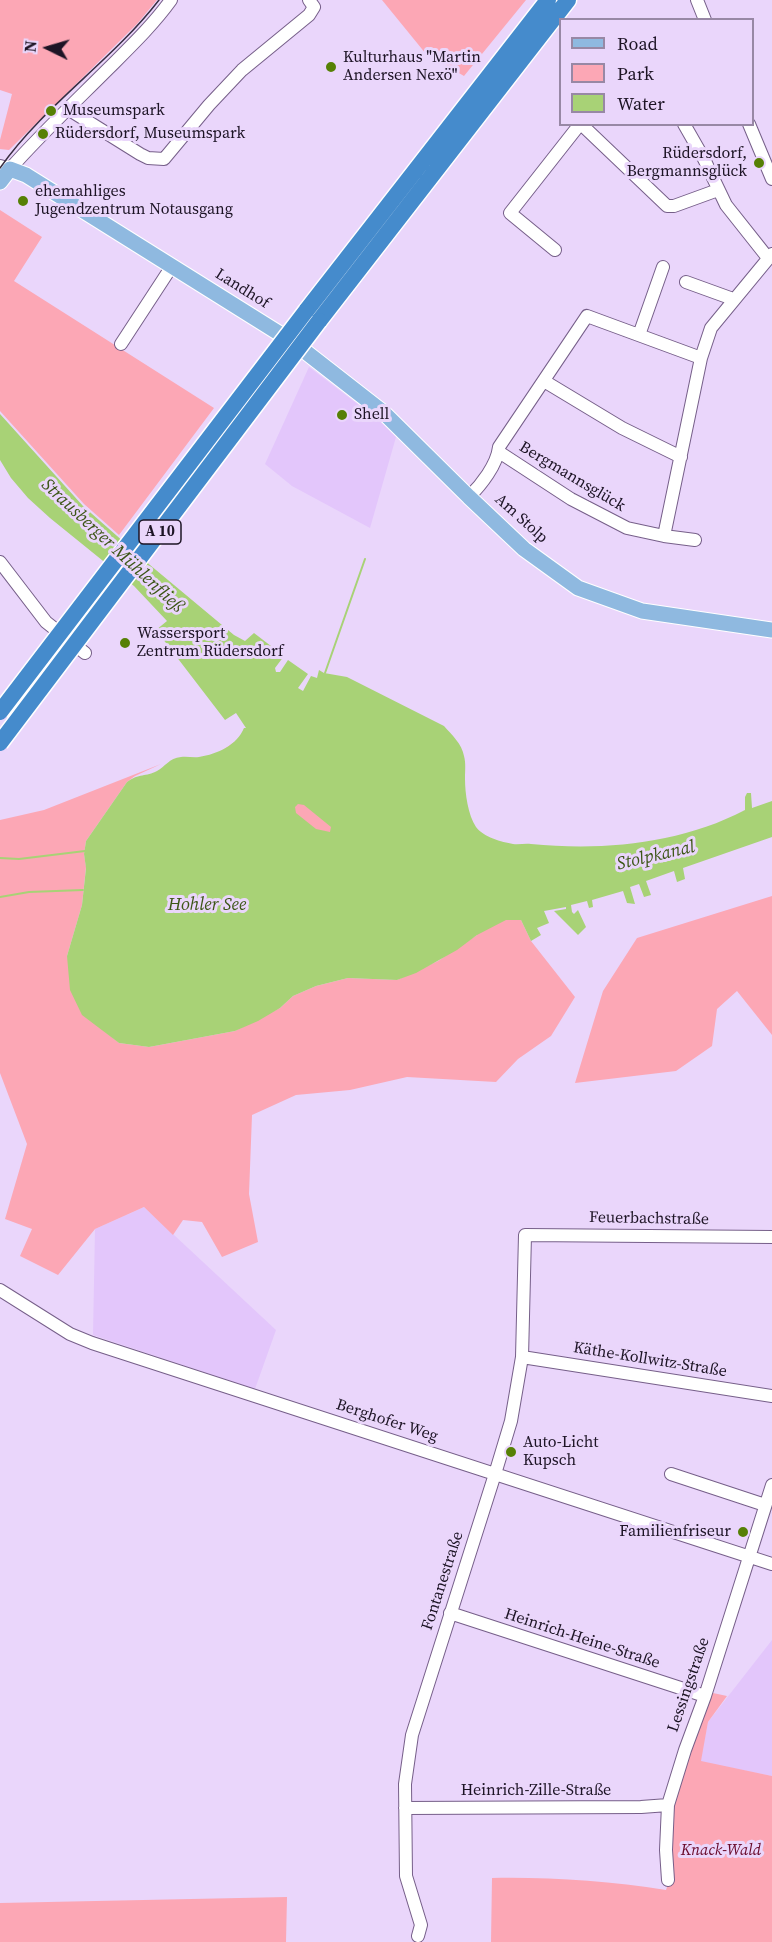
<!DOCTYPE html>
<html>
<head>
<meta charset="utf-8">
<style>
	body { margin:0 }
	#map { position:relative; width:772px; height:1942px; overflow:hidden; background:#ead6fb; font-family:"Source Serif 4",serif }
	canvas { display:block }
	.legend { position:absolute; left:559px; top:18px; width:195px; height:108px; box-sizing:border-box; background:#ead6fb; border:2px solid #9888a5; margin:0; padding:8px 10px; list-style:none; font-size:18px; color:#1d1425 }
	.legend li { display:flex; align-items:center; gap:12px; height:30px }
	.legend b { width:30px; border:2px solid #9888a5 }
	.north { position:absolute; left:18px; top:18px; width:60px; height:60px; -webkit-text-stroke:4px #ead6fb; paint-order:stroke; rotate:275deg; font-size:16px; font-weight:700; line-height:24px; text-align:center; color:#1d1425 }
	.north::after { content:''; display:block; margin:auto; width:21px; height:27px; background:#1d1425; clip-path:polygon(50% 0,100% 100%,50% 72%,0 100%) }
</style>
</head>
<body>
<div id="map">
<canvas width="772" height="1942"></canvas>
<ul class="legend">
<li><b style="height:8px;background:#8fb9e0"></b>Road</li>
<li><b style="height:16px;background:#fca7b5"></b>Park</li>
<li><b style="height:16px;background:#a8d276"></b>Water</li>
</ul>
<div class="north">N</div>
</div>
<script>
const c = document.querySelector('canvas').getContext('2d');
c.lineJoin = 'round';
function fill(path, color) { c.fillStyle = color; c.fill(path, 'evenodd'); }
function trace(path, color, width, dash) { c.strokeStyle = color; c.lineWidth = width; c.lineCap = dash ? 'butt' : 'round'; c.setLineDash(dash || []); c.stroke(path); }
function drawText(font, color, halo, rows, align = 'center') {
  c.font = font + ' "Source Serif 4",serif'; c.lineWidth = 6; c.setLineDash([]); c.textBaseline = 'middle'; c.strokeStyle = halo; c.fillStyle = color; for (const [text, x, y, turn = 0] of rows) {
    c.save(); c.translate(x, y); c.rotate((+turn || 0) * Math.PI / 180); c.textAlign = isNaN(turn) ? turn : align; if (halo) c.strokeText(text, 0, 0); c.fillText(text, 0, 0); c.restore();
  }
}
fill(new Path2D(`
	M309 367 381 422 396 437 370 528 292 486 265 464Z
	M144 1207 276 1330 255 1389 93 1335 95 1229Z
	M772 1640V1776L700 1762 708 1722Z`), '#e3c6fb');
fill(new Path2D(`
	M0 0H157L137 24 9 150 0 149V140L12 94 0 90Z
	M382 0H526L464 76 426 54Z
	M0 210 42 237 14 281 214 408 119 535 84 504 0 411Z
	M244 729 521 920 531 941 575 997 551 1036 518 1059 496 1082 407 1077 350 1090 296 1095 252 1115 249 1194 258 1242 222 1257 202 1222 183 1220 173 1235 144 1207 95 1229 58 1275 20 1256 32 1229 5 1219 27 1144 0 1073V820L44 810 161 764 135 776 127 782 86 841 84 854 86 867 82 905 67 956 102 1029 119 1043 149 1047 235 1031 280 1008 293 996 316 986 348 978 397 980 438 961 477 935 406 911 223 750 240 738Z
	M772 896V1035L737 991 717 1009 712 1046 676 1071 575 1083 603 991 637 938Z
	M713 1693 727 1696 708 1722 701 1761 772 1776V1942H491L492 1878C550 1877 608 1881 666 1890 677 1864 668 1835 673 1808 679 1768 696 1731 710 1694Z
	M287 1897 286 1942H0V1903Z`), '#fca7b5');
fill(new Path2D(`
	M0 414 83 506 150 565 234 635 245 641 254 633 284 656 275 668 276 672H280L288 660 308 674 298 688 303 691 311 676 317 678 319 670 324 673 347 677 444 726C452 735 462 744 464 756 466 763 465 771 465 779 465 793 468 815 476 827 483 837 502 842 513 844 519 845 525 843 531 844 603 851 680 844 745 810V797L747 793H751L752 808 772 801V837L683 868 685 879 677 882 674 871 646 881 651 895 644 897 639 884 630 887 635 904 627 903 623 891 592 900 593 907 589 908 587 901 571 905 572 912 574 914 578 910 586 927 578 935 554 911 566 909V907L544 911 549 923 537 928 541 935 531 941 521 920H506L477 935 457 950 416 973 397 980 348 978 316 986 293 996 280 1008 258 1021 235 1031 149 1047 119 1043 82 1015 70 990 67 956 82 905 86 868 84 854 86 841 127 782C139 773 146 777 157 771 165 767 169 758 181 757 187 756 193 758 199 757 218 754 237 745 244 728H246L236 713 225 720 156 630 167 621 134 586 50 518 28 498 11 478 0 460ZM298 804 304 805 331 827 330 832 316 829 296 813 295 807Z`), '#a8d276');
trace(new Path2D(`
	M325 673 365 559
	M0 858 19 859 85 851
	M0 897 29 892 83 890`), '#a8d276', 2);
const minor = new Path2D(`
	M697 0 705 20
	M68 109 140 154 148 158 164 159 209 105 242 70 309 15 314 7 309 0
	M581 124 667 206H674L718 190
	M684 124 704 159 726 205 768 258
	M749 124 772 179
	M0 166 10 169C41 134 75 102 108 69 130 47 153 25 171 0
	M555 250 510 213 580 124
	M686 282 733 299
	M639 335 663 267
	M121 344 172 266
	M544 381 622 428 681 457
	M499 452 571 499 627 528 664 536 695 540
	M469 497C481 485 497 465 499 447L587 316 701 358
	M664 536 701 358 711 328 772 254
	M0 562 46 622 85 653
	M0 1290 70 1334 92 1343 772 1564
	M522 1357 772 1396
	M671 1474 765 1505
	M450 1613 705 1696
	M405 1808 641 1807 668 1805
	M668 1880 666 1850 668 1805 685 1750 705 1696 772 1485
	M418 1936 421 1925 406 1876 405 1784 412 1735 495 1474 511 1421 522 1357 525 1235 772 1237`);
const major = new Path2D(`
	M0 182 10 169 26 175 293 342 384 413 469 497 524 549 578 588 642 611 772 630`);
const highway = new Path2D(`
	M306 311 548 0
	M319 321 568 0`);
trace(minor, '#765f89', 14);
trace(major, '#fff', 17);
trace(highway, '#fff', 19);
trace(minor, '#fff', 12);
trace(major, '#8fb9e0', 15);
trace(highway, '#458bcc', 16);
trace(new Path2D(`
	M0 168C44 105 112 61 159 0`), '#382d41', 1.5);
const highwayBridge = new Path2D(`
	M0 712 306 311
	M0 743 319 321`);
trace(highwayBridge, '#fff', 19, []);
trace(highwayBridge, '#458bcc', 16);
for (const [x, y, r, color] of [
	[331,67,6,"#568005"],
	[51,111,6,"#568005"],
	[43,134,6,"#568005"],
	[759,163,6,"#568005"],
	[23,201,6,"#568005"],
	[342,415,6,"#568005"],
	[125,643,6,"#568005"],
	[511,1452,6,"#568005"],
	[743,1532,6,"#568005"]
]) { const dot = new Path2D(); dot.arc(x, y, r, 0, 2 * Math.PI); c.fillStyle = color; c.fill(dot); trace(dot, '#ead6fb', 2); }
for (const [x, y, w] of [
	[160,532,42]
]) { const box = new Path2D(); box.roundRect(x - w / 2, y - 12, w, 24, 4.5); c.fillStyle = '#ead6fb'; c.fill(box); trace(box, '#1d1425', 1.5); }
drawText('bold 15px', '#1d1425', null, [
	["A 10",160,532]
]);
drawText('16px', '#1d1425', '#ead6fb', [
	["Kulturhaus \"Martin",343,58],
	["Andersen Nexö\"",343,76],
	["Museumspark",63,111],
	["Rüdersdorf, Museumspark",55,134],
	["Rüdersdorf,",747,154,"right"],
	["Bergmannsglück",747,172,"right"],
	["ehemahliges",35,192],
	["Jugendzentrum Notausgang",35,210],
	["Shell",354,415],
	["Wassersport",137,634],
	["Zentrum Rüdersdorf",137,652],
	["Auto-Licht",523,1443],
	["Kupsch",523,1461],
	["Familienfriseur",731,1532,"right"]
], 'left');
drawText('16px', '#1d1425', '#ead6fb', [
	["Landhof",242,289,32],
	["Bergmannsglück",572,477,31],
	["Am Stolp",521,519,42],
	["Feuerbachstraße",649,1219,1],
	["Käthe-Kollwitz-Straße",650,1360,9],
	["Berghofer Weg",387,1421,18],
	["Fontanestraße",443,1581,-72],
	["Heinrich-Heine-Straße",582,1639,18],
	["Lessingstraße",689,1685,-71],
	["Heinrich-Zille-Straße",536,1791]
]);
drawText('italic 16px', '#680829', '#ead6fb', [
	["Knack-Wald",721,1851]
]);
drawText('italic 18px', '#3c5616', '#ead6fb', [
	["Strausberger Mühlenfließ",112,546,43],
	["Stolpkanal",656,856,-13],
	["Hohler See",207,905]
]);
</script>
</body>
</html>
